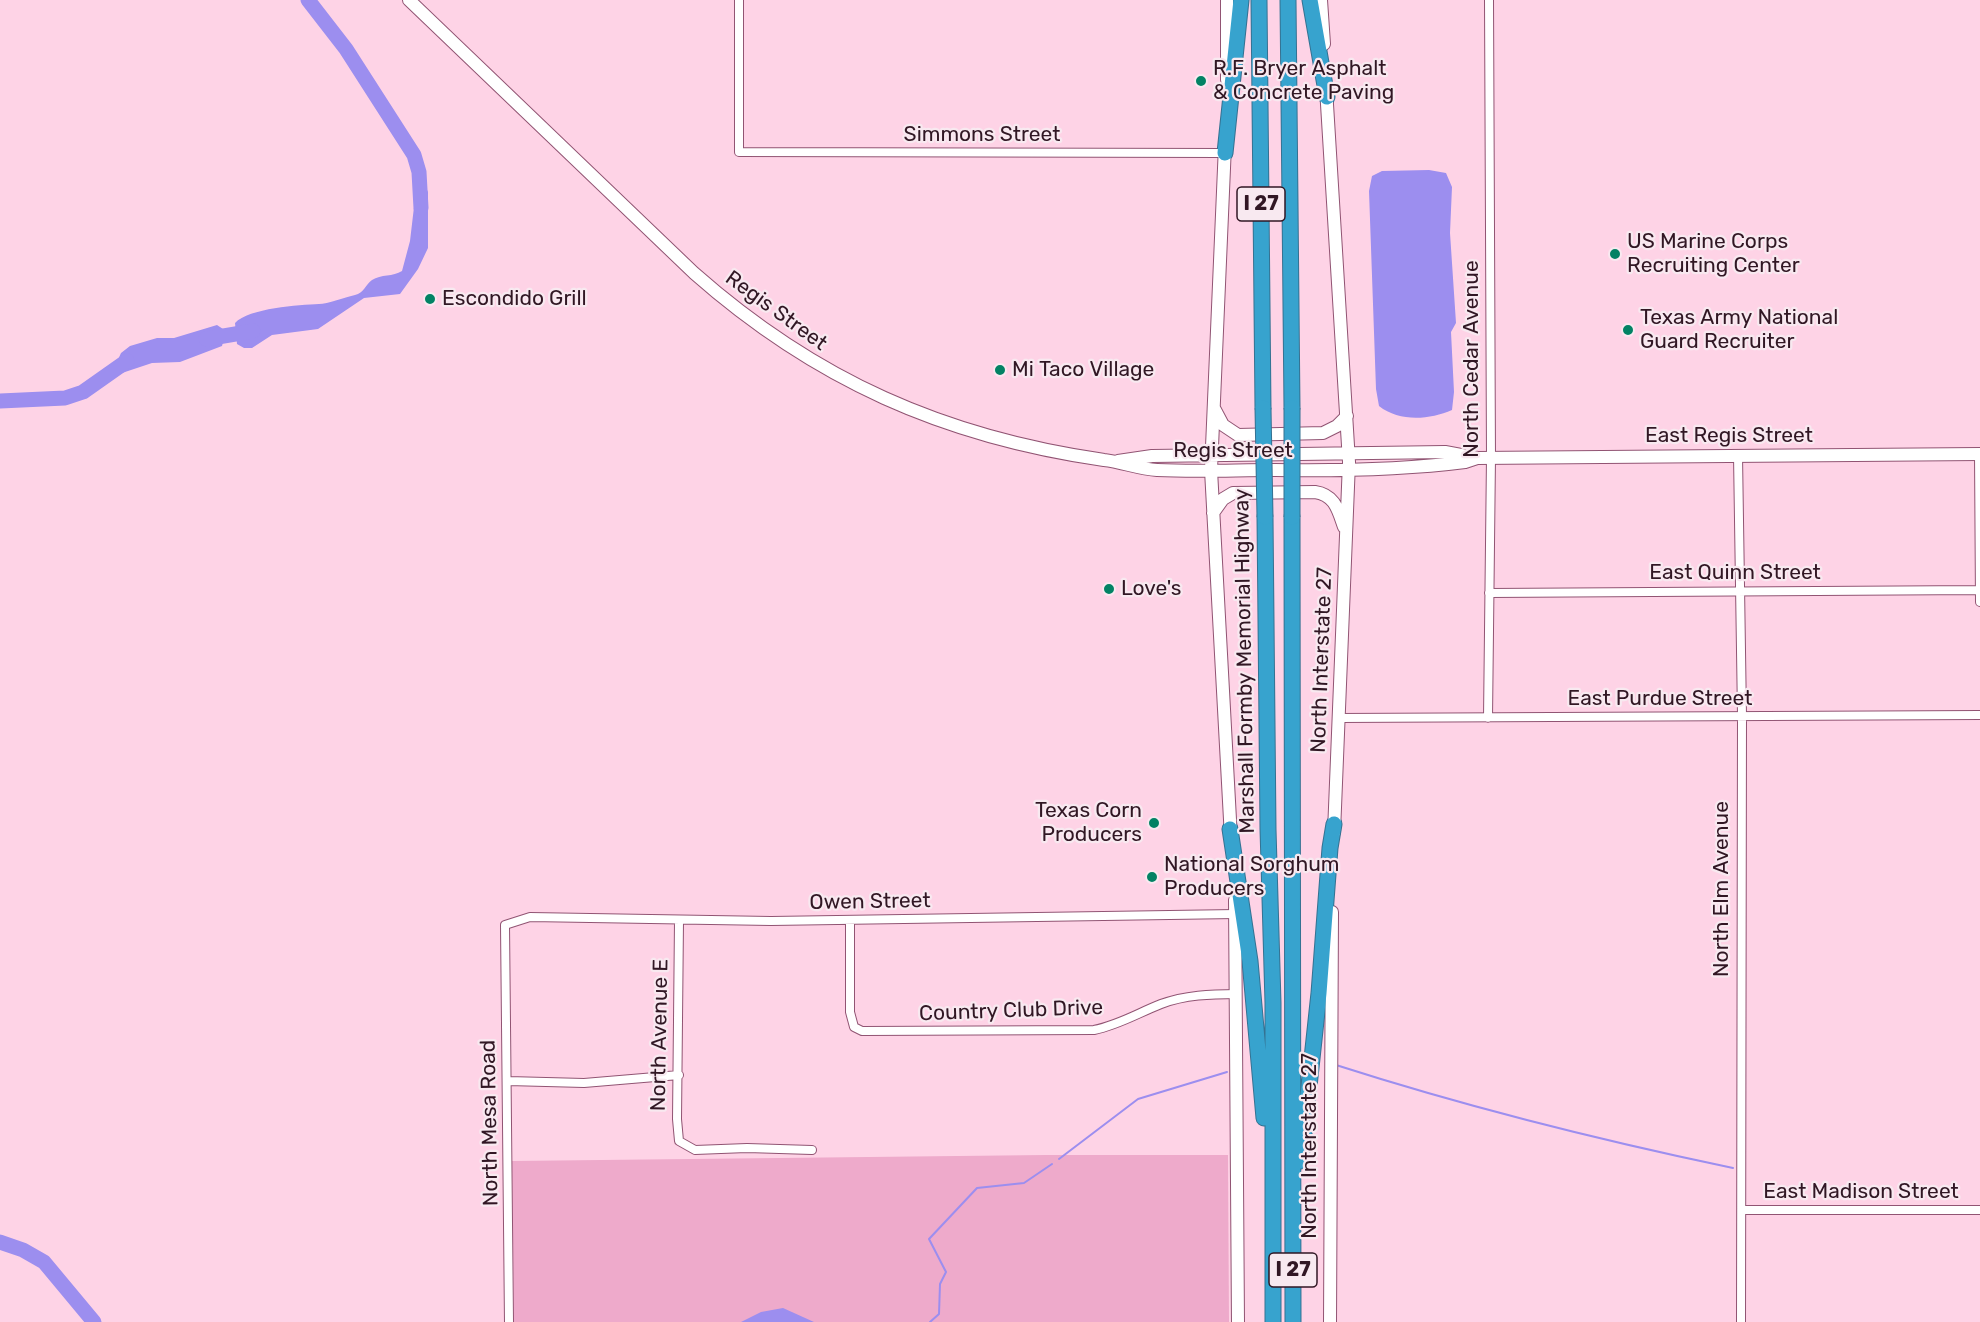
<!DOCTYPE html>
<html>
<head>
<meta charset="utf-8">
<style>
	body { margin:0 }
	canvas { display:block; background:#fed3e6 }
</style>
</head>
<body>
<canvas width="1980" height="1322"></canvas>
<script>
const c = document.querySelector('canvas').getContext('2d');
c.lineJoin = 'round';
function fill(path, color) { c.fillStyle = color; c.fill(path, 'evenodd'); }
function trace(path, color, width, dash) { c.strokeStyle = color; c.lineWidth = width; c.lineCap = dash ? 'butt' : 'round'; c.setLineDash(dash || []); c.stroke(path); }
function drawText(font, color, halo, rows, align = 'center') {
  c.font = font + ' Rubik,sans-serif'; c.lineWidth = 4.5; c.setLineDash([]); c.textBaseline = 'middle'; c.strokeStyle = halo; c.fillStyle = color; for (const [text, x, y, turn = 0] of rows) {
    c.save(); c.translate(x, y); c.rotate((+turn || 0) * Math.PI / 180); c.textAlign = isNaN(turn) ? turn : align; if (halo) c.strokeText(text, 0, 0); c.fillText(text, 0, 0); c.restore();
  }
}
fill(new Path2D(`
	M1046 1155H1228L1229 1322H514L512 1161Z`), '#eeaacb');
fill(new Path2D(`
	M1429 170 1446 173 1452 187 1450 233 1456 323 1451 332 1454 392 1452 410C1429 420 1399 422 1379 406L1376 389 1369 191 1372 176 1382 171Z
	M420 187 426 188 428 192V248L418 269 400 294 364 298 318 329 272 335 252 348H244L237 344 235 323C249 308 299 305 319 304 327 304 346 297 355 295 364 293 365 285 372 280 381 274 393 277 402 271L410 241 416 190Z
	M217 325 226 331 222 346 180 362 152 363 119 374 112 373 121 353 130 346 157 338H174Z
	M783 1308 814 1322H741L761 1312Z`), '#9c8eef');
trace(new Path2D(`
	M1336 1065C1467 1107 1599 1140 1733 1168
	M1059 1159 1138 1099 1227 1072
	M930 1322 939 1314 940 1284 946 1272 929 1239 977 1188 1024 1183 1052 1164`), '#9c8eef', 2);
trace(new Path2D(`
	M308 0 346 49 414 155 419 172 421 208
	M206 339 253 331
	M0 401 65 398 83 392 127 361
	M0 1242 23 1250 44 1262 94 1322`), '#9c8eef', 15);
const street = new Path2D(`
	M739 0V152L1225 153
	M1979 454 1980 602
	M1738 455 1742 716 1741 1322
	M1489 593 1980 590
	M1339 718 1980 715
	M1488 718 1491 457 1489 0
	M850 920V1012L854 1027 862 1031 1094 1030C1119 1025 1138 1013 1161 1004 1185 995 1211 994 1237 994
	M679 921 677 1119 679 1141 695 1150 747 1148 812 1150
	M508 1081 584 1083 679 1075
	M1742 1210H1980
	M509 1322 505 925 530 917 771 921 1236 914`);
const secondary = new Path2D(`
	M409 0 694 273C815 380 944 437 1104 460 1122 462 1139 469 1157 470 1196 472 1236 470 1275 470 1339 471 1401 470 1465 462L1477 458
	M1321 0 1324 44
	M1227 80V0
	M1326 88 1349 462 1334 832
	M1225 145 1211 470 1231 838
	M1214 408 1223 425 1238 435 1323 433 1337 426 1347 416
	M1118 461 1152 456 1445 452 1477 458 1980 454
	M1213 513 1223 499 1233 493 1315 492C1335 495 1338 510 1344 527
	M1235 900 1238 1322
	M1330 1322 1332 912`);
const highway = new Path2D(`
	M1259 0 1263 408
	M1288 0 1292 408
	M1310 0 1327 97
	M1225 153 1241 0
	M1265 517 1268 829 1273 1003V1322
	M1292 517 1293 1322
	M1230 829 1250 961 1264 1118
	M1301 1161 1319 993 1330 848 1334 824`);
trace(street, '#915473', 10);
trace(secondary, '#915473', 14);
trace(highway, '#357292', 17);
trace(street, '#fff', 8);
trace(secondary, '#fff', 12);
trace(highway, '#37a3ce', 15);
const highwayBridge = new Path2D(`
	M1263 408 1265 517
	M1292 408V517`);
trace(highwayBridge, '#357292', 17, []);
trace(highwayBridge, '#37a3ce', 15);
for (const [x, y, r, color] of [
	[1201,81,6,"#028264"],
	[1615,254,6,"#028264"],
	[430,299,6,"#028264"],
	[1628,330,6,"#028264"],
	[1000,370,6,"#028264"],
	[1109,589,6,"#028264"],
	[1154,823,6,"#028264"],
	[1152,877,6,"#028264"]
]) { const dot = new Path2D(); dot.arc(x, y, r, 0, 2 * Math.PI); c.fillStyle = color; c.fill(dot); trace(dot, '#f8e9f0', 2); }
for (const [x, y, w] of [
	[1261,204,48],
	[1293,1270,48]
]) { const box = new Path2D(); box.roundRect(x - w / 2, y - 17, w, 34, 4.5); c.fillStyle = '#f8e9f0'; c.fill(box); trace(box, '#311724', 1.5); }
drawText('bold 20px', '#311724', null, [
	["I 27",1261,204],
	["I 27",1293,1270]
]);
drawText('21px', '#311724', '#f8e9f0', [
	["R.F. Bryer Asphalt",1213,69],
	["& Concrete Paving",1213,93],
	["US Marine Corps",1627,242],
	["Recruiting Center",1627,266],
	["Escondido Grill",442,299],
	["Texas Army National",1640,318],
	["Guard Recruiter",1640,342],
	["Mi Taco Village",1012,370],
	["Love's",1121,589],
	["Texas Corn",1142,811,"right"],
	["Producers",1142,835,"right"],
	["National Sorghum",1164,865],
	["Producers",1164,889]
], 'left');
drawText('21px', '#311724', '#f8e9f0', [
	["Simmons Street",982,135],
	["Regis Street",776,311,36],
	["North Cedar Avenue",1472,359,-90],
	["East Regis Street",1729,436],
	["Regis Street",1233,451],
	["East Quinn Street",1735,573],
	["North Interstate 27",1322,660,-88],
	["Marshall Formby Memorial Highway",1245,661,-91],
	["East Purdue Street",1660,699],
	["North Elm Avenue",1722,889,-90],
	["Owen Street",870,902,-1],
	["Country Club Drive",1011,1011,-2],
	["North Avenue E",660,1035,-89],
	["North Mesa Road",490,1123,-91],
	["North Interstate 27",1310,1146,-90],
	["East Madison Street",1861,1192]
]);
</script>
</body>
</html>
